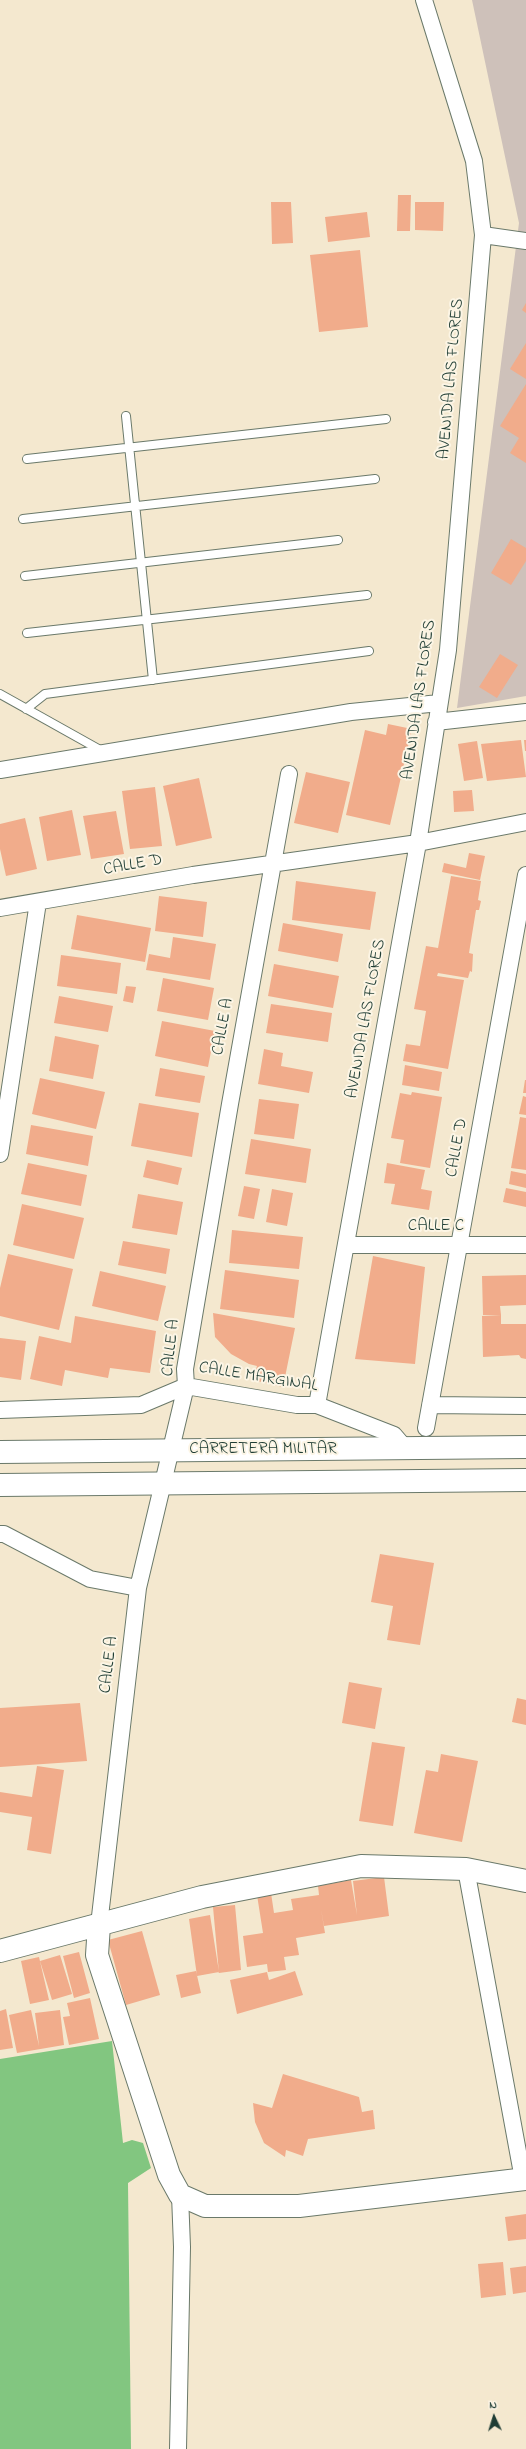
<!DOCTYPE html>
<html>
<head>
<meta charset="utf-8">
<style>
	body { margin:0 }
	#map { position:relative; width:526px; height:2449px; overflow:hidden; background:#f4e8cf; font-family:"Indie Flower",sans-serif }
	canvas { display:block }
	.north { position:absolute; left:474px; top:2397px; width:40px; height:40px; -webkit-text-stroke:3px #fcf5e5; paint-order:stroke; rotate:356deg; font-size:11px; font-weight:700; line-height:16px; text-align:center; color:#1f3d34 }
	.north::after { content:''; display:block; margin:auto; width:14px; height:18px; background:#1f3d34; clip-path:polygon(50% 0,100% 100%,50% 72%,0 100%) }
</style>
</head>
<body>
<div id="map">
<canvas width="526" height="2449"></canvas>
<div class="north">N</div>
</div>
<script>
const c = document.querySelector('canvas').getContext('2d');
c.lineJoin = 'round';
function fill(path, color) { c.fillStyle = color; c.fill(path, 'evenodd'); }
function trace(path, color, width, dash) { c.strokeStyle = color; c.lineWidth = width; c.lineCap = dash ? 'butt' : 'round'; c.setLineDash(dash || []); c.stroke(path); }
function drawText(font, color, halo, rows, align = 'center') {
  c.font = font + ' "Indie Flower",sans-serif'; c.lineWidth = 4; c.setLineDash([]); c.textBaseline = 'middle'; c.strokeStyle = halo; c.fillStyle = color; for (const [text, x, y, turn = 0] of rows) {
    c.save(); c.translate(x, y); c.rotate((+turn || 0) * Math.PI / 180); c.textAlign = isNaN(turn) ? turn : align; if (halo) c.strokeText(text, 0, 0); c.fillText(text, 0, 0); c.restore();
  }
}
fill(new Path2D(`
	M472 0H526V696L457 708 519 223Z`), '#cec1ba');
fill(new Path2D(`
	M112 2041 123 2143 132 2140 143 2143 151 2168 128 2183 131 2449H0V2059Z`), '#82c680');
fill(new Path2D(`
	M398 195H411L410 231H397Z
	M271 202H291L293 243 272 244Z
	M415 202H444L443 231 415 230Z
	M367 212 370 237 328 242 325 217Z
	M360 250 368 327 319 332 310 255Z
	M526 303V313L522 310Z
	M526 343V379L510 369Z
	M526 384V463L510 453 519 438 500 426Z
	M511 539 526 548V561L511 585 491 573Z
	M500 654 518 665 497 698 479 687Z
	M388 724 412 729 390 825 346 815 365 730 386 735Z
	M521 740 526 777 487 781 481 744Z
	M524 740H526V751H525Z
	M477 741 483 778 464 781 458 744Z
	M306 772 350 782 338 833 294 823Z
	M199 778 212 838 176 846 163 786Z
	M155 787 162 846 130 849 122 791Z
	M472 790 474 811 454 812 453 791Z
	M72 810 81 855 47 861 39 817Z
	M116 811 124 854 91 859 83 816Z
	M25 818 37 869 6 876 0 849V824Z
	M469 853 485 856 480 880 442 872 444 863 466 868Z
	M451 876 481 881 478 900 481 901 479 910H476L469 953 473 954 472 972 470 971 468 978 438 973 437 976 464 980 448 1069 403 1061 406 1044 420 1046 426 1011 414 1009 426 946 438 948Z
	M296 881 376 892 370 930 292 920Z
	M159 896 207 902 203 937 155 931Z
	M77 915 151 928 145 962 71 949Z
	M283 923 343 934 338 962 278 951Z
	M173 937 216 944 210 980 146 970 149 954 170 958Z
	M61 955 121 963 117 994 57 986Z
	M274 964 339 976 333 1008 268 996Z
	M163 978 214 988 208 1020 157 1011Z
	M126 986 136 987 133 1003 123 1001Z
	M59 996 113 1006 108 1032 54 1023Z
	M271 1004 332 1013 328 1042 266 1033Z
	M162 1021 215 1031 208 1067 155 1056Z
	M55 1036 99 1045 93 1079 49 1071Z
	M264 1049 283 1053 281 1066 313 1072 309 1093 258 1084Z
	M405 1065 442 1072 439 1091 402 1085Z
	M160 1068 205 1076 200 1103 155 1096Z
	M40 1078 105 1092 96 1129 32 1114Z
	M525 1080H526V1093H523Z
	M412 1092 442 1097 430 1168 400 1163 404 1140 391 1138 400 1093 411 1095Z
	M523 1096 526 1097V1115L519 1114Z
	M259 1099 299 1104 294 1139 254 1134Z
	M139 1103 199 1113 192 1157 131 1146Z
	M520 1117 526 1118V1170L511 1168Z
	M31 1125 93 1136 88 1166 26 1154Z
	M251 1139 311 1149 306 1183 245 1174Z
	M147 1160 182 1168 178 1185 143 1177Z
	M28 1163 87 1175 81 1206 21 1194Z
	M387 1163 425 1170 421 1189 432 1191 429 1210 391 1204 395 1184 384 1183Z
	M511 1171 526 1174V1188L509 1184Z
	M244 1186 260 1189 254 1219 238 1216Z
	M506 1188 526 1192V1207L503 1202Z
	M272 1189 293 1193 287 1226 266 1222Z
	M138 1194 183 1202 177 1235 132 1228Z
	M22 1204 84 1218 74 1259 13 1245Z
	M232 1230 303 1237 299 1269 229 1263Z
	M123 1241 170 1249 166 1274 118 1265Z
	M8 1254 73 1269 59 1330 0 1316V1288Z
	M373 1256 425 1267 415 1364 355 1359Z
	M225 1270 299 1280 294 1318 220 1309Z
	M100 1271 166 1286 158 1321 92 1306Z
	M526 1275V1305L500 1306 501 1315H483L482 1276Z
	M213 1313 295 1328 283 1387 253 1380 257 1366 249 1364 231 1354 215 1337Z
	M501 1315V1324H526V1359L521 1358 519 1355 483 1357 482 1316Z
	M75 1316 156 1331 150 1373 110 1368 108 1378 65 1370 62 1386 30 1379 39 1336 71 1343Z
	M0 1338 26 1341 21 1380 0 1377Z
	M380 1554 434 1563 420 1645 387 1640 393 1606 371 1602Z
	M349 1682 382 1688 375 1729 342 1723Z
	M517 1698 526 1700V1725L512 1722Z
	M80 1703 87 1761 0 1767V1708Z
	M372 1742 405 1747 393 1826 359 1821Z
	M441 1754 478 1761 462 1842 414 1833 426 1770 438 1772Z
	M37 1766 64 1770 51 1854 27 1850 32 1817 0 1812V1792L32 1797Z
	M384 1877 389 1916 324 1926 321 1909 325 1933 296 1938 299 1955 284 1957 286 1970 268 1972 267 1964 247 1967 243 1936 263 1933 257 1895 271 1893 274 1913 293 1910 291 1899 319 1895 318 1886 351 1880 357 1915 353 1881Z
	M235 1905 241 1970 219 1973 213 1907Z
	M210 1915 219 1972 197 1976 189 1919Z
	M142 1931 160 1995 126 2005 108 1940Z
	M79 1952 90 1993 74 1998 63 1956Z
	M60 1955 72 1994 52 2000 40 1961Z
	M39 1957 49 2000 30 2004 21 1961Z
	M196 1971 201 1993 181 1998 176 1975Z
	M295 1971 303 1995 237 2014 230 1980 267 1972 269 1980Z
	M90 1998 99 2039 69 2045 63 2017 70 2016 67 2003Z
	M6 2009 13 2048 0 2050V2011Z
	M31 2010 39 2046 35 2013 60 2010 64 2045 17 2053 9 2015Z
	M283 2074 359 2097 362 2112 373 2110 375 2129 308 2139 303 2156 286 2150 285 2157 264 2143 255 2122 253 2103 272 2108Z
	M526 2214V2239L508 2241 505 2217Z
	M503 2262 506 2295 481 2298 478 2264Z
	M526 2266V2292L513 2294 510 2268Z`), '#f1ac8b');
const lane = new Path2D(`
	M126 416 153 680
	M27 459 386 419
	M23 519 375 479
	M25 576 338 540
	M27 633 367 595
	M0 694 102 751
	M26 709 45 694 369 651`);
const street = new Path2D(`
	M483 235 526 241
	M436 722 526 712
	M0 770 351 712 439 703
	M0 908 193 875 418 843 526 822
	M0 1154 38 902
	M346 1245H526
	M317 1405 418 843 448 650 483 235 474 161 424 0
	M430 1405 526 1406
	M0 1410 141 1405 186 1386 297 1405H317L394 1435 406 1449
	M426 1428 526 875
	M0 1534H4L90 1579 138 1588
	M466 1869 523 2179
	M99 1925 138 1588 186 1386 185 1369 230 1104 289 774
	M178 2449 182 2247 180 2195`);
const secondary = new Path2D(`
	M0 1452 526 1447
	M0 1485 526 1480
	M99 1925 97 1955 169 2175 180 2195 205 2206H299L526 2179
	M0 1951 202 1897 361 1866 466 1869 526 1881`);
trace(lane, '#6a796a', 10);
trace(street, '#6a796a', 18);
trace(secondary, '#6a796a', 24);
trace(lane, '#fff', 8);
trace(street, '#fff', 16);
trace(secondary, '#fff', 22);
drawText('17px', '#1f3d34', '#fcf5e5', [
	["AVENIDA LAS FLORES",452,379,-85],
	["AVENIDA LAS FLORES",420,700,-82],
	["CALLE D",133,866,-10],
	["AVENIDA LAS FLORES",367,1019,-80],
	["CALLE A",224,1027,-80],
	["CALLE D",458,1148,-80],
	["CALLE C",436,1227],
	["CALLE A",172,1348,-84],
	["CALLE MARGINAL",258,1378,9],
	["CARRETERA MILITAR",263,1450],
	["CALLE A",110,1665,-83]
]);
</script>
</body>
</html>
